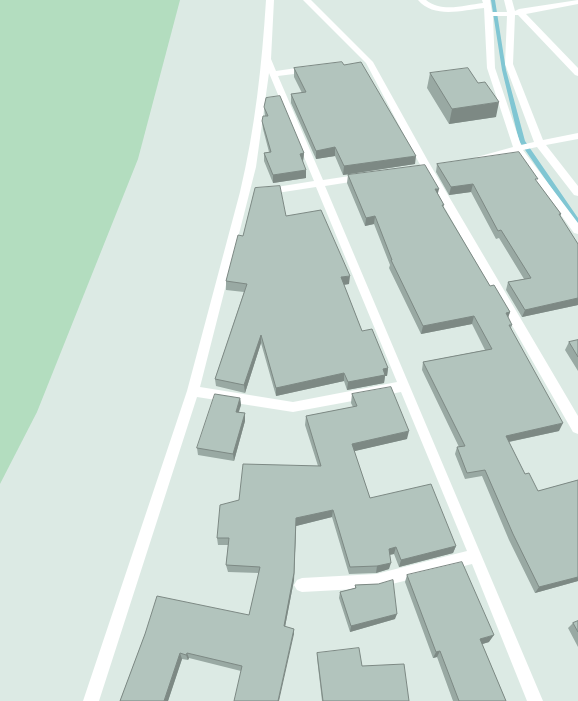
<!DOCTYPE html>
<html>
<head>
<meta charset="utf-8">
<style>
	body { margin:0 }
	canvas { display:block; background:#dceae4 }
</style>
</head>
<body>
<canvas width="578" height="701"></canvas>
<script>
const c = document.querySelector('canvas').getContext('2d');
c.lineJoin = 'round';
function fill(path, color) { c.fillStyle = color; c.fill(path, 'evenodd'); }
function trace(path, color, width, dash) { c.strokeStyle = color; c.lineWidth = width; c.lineCap = dash ? 'butt' : 'round'; c.setLineDash(dash || []); c.stroke(path); }
fill(new Path2D(`
	M0 0H180L138 159 37 412 0 484Z`), '#b3ddbf');
fill(new Path2D(`
	M491 0H495L506 70 525 141 578 218V225L576 224 519 141 502 70Z`), '#80c6d3');
fill(new Path2D(`
	M266 0H274L271 59 276 71 310 66 314 69 310 72 278 76 323 180 363 174 368 177 363 180 325 186 543 701H527L472 564 376 588 302 592 297 590 294 585 297 580 302 578 376 574 467 551 401 392 293 412 197 397 99 701H83L187 391 240 192C255 129 262 64 266 0ZM269 73 314 181 264 189 259 192 264 195 316 187 397 382 293 402 200 387 256 167Z
	M303 0H311L373 62 428 161 578 416V434L573 432 418 161 366 63Z
	M418 0H426C442 13 465 5 483 3L482 0H490L492 12H507L504 0H512L515 11 519 9 578 0V4L526 14 578 68V76L575 75 518 15H515L513 64 543 140 578 133V139L546 145 578 186V196L574 195 537 147 523 150 578 223V234L574 233 515 152 480 162 475 159 477 157 513 147 487 68 484 8C463 10 434 19 418 0ZM493 16H507L505 64 534 142 521 145 495 68Z`), '#fff');
fill(new Path2D(`
	M344 65 415 164 343 175 335 156 316 159 291 103V94L302 93 294 77V68Z
	M430 73 496 117 449 124 427 88Z
	M264 107 304 153 303 162 306 178 273 183 264 161V153L269 152 263 129 262 121 265 116Z
	M437 164 537 182 561 214 560 217 578 244V305L522 317 506 290 508 282 524 279 499 238 496 239 471 192 449 195 436 172Z
	M348 175 438 194 444 205 443 207 490 286 510 312 508 318 512 325 511 328 559 431 509 442 525 474 538 491 578 480V581L535 593 509 540 482 476 465 479 455 454 457 447H459L422 370 423 362 485 350 472 324 421 334 389 268 390 265 374 224 365 226 347 183Z
	M286 216 349 284 344 285 362 331 388 368 387 376H385L384 383 347 390 344 381 276 396 261 343 245 393 216 386 215 379 244 292 226 290V281L243 236Z
	M578 340V371L565 350 569 342Z
	M352 394 407 439 354 451 370 498 456 546 453 553 399 567 394 554 390 555 389 569 376 573 349 574 332 517 296 526 294 580 285 627 294 629V634L241 671 189 658 188 660 182 659 168 701H120L145 634 249 615 259 573 228 572 226 565 228 545H218L217 538 239 500 318 466 305 425 306 416 353 407 351 403Z
	M240 398 241 405 239 412 245 413V421L234 461 198 455 197 448Z
	M407 575 489 642 482 644 506 701H453L437 657 433 658 405 582Z
	M378 584 395 619 350 632 339 598 340 592 355 588V585Z
	M578 621V647L568 628 573 623Z
	M317 653 362 666 409 701H322L317 658Z`), '#99a9a3');
fill(new Path2D(`
	M499 102 496 117 449 124 452 109Z
	M335 147V156L316 159V151Z
	M304 153 303 161 300 162V154Z
	M416 156 415 164 343 175 344 166Z
	M306 170V178L273 183V175Z
	M473 184 471 192 449 195 451 187Z
	M435 189H439L437 197Z
	M375 216 374 224 365 226 366 218Z
	M350 276 349 284 341 285V277Z
	M578 298V305L522 317 525 310Z
	M510 312 507 320 506 313Z
	M474 316 472 324 421 334 423 326Z
	M261 335V343L245 393 244 385Z
	M388 368 387 376H385L384 383 347 390 348 382 383 369Z
	M344 373V381L276 396V388Z
	M240 398 241 405 236 419V412Z
	M245 413V421L234 461 233 454Z
	M563 423 559 431 503 443 506 436Z
	M409 431 407 439 351 452 352 444Z
	M333 510 332 517 296 526 294 580 284 632V626L296 518Z
	M456 546 453 553 399 567 401 560Z
	M396 547 394 554 387 555 389 549Z
	M391 563 389 569 376 573 377 566Z
	M578 577V581L535 593 539 587Z
	M397 614 395 619 350 632 351 626Z
	M294 629V634L279 701H278Z
	M494 635 489 642 476 646 480 639Z
	M440 651 437 657 433 658 436 652Z
	M180 653 182 659 168 701H164Z
	M187 653 189 658 188 660 186 655Z`), '#7d8984');
const building = new Path2D(`
	M342 62 344 65 361 62 416 156 344 166 335 147 316 151 291 94 306 92 294 68Z
	M468 68 478 83 485 82 499 102 452 109 430 73Z
	M280 96 304 153 300 154 306 170 273 175 264 153 271 152 262 121 263 116H268L264 107 266 98Z
	M519 152 538 179H535L561 214H559L578 244V298L525 310 508 282 531 278 501 230 498 231 473 184 451 187 437 164Z
	M425 165 439 189H435L444 205H442L490 286 494 285 510 312 506 313 512 325H509L563 423 506 436 525 474 529 473 538 491 578 480V577L539 587 513 534 485 470 467 473 457 447 465 446 423 362 492 349 474 316 423 326 391 260H392L375 216 366 218 348 175Z
	M280 186 286 216 321 210 350 276 341 277 362 331 372 329 388 368 383 369 385 375 348 382 344 373 276 388 261 335 244 385 215 379 247 284 226 281 238 235 243 236 255 188Z
	M578 340V357L569 342Z
	M391 387 409 431 352 444 370 498 431 484 456 546 401 560 396 547 389 549 391 563 377 566 350 567 333 510 296 518 294 573 284 626 294 629 278 701H234L242 666 187 653 186 655 180 653 164 701H120L145 634 157 596 249 615 260 567 226 565 229 538H217L220 505 239 500 243 464 321 466 306 416 357 406 352 394Z
	M215 394 240 398 236 412 245 413 233 454 197 448Z
	M462 562 494 635 480 639 506 701H459L440 651 436 652 407 575Z
	M393 580 397 614 351 626 340 592 356 588 355 585 378 584Z
	M578 621V632L573 623Z
	M359 648 362 666 404 664 409 701H323L317 653Z`);
fill(building, '#b2c4bd');
trace(building, '#7d8984', 1);
</script>
</body>
</html>
